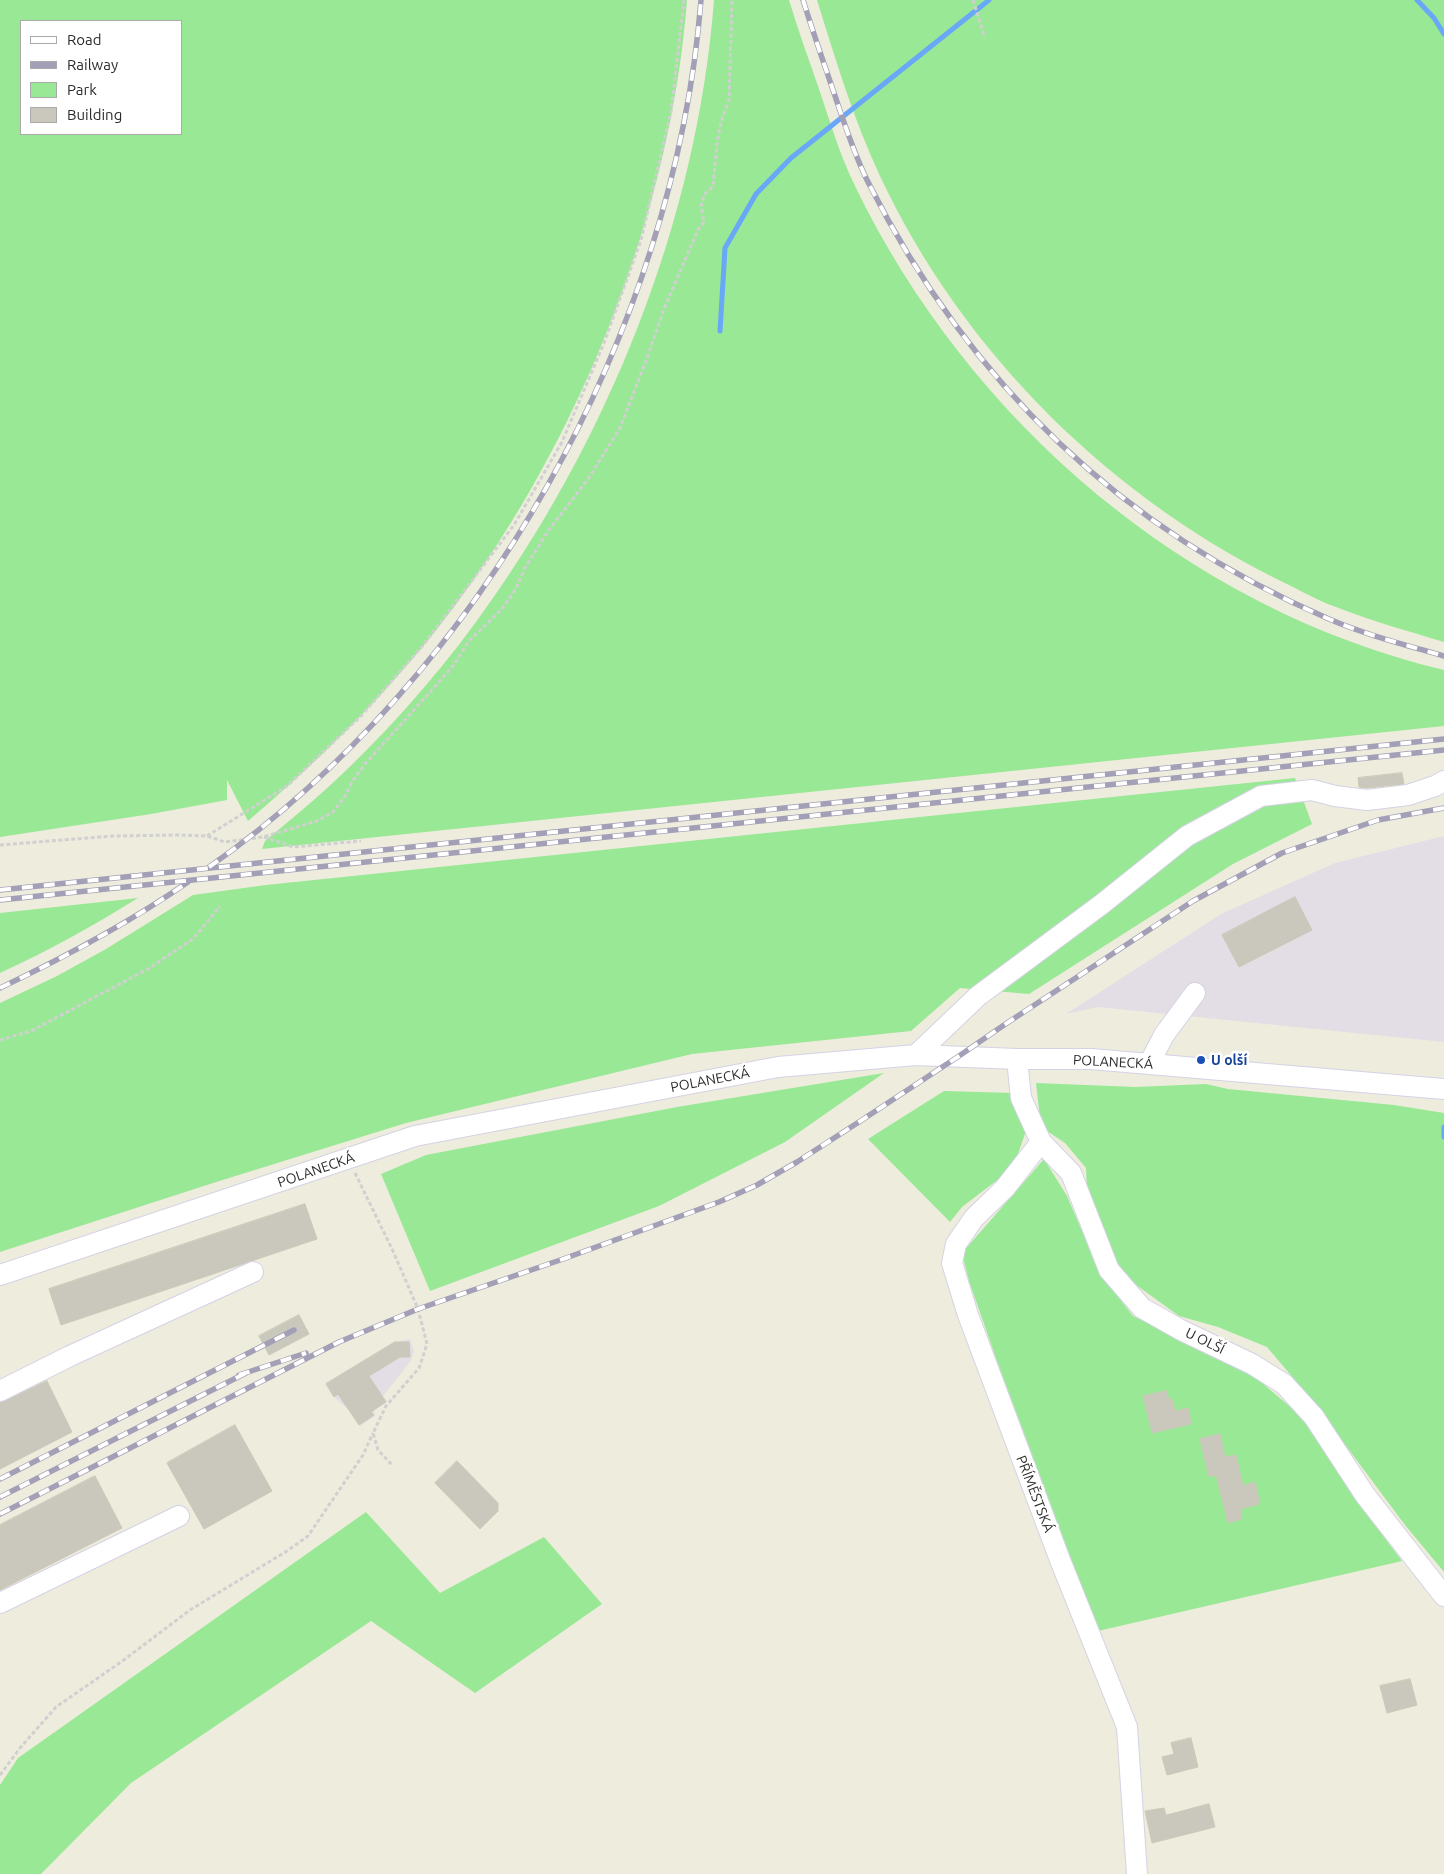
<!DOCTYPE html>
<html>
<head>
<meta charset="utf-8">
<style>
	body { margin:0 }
	#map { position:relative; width:1444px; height:1874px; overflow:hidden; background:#eeecdd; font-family:Ubuntu,sans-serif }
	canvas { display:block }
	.legend { position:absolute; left:20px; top:20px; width:162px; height:115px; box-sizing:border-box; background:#fff; border:1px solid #aaa; margin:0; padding:6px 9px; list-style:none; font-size:15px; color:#2b2b2b }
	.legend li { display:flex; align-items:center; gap:10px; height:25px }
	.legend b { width:25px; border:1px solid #aaa }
</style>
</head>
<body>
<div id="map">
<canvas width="1444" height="1874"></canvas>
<ul class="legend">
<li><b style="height:6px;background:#fff"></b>Road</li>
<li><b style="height:6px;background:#a29fb7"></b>Railway</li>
<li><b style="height:14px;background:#99e896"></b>Park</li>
<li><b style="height:14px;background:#cac8bc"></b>Building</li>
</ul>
</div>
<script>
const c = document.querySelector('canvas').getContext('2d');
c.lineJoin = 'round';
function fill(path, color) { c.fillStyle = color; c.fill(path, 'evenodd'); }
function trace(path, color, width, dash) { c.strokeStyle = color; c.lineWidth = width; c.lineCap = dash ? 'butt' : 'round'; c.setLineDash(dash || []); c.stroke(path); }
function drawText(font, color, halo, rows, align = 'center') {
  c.font = font + ' Ubuntu,sans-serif'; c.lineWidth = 5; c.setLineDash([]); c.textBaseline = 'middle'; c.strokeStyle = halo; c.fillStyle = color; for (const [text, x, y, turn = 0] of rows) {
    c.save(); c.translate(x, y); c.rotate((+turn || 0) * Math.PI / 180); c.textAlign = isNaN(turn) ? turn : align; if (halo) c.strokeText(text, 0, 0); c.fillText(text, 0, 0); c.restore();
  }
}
fill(new Path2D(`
	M1444 836V1042L1098 1007 1066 1014 1221 914 1335 863Z
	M410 1339 414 1352 410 1362 383 1396 387 1401 374 1410 375 1416 360 1426 351 1412 333 1396 326 1383 395 1342Z`), '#e3dee6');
fill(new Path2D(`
	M0 0H687C671 211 581 437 454 607 394 687 324 756 248 821L227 780V800L151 814 0 837ZM21 21H181V134H21Z
	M714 0H789C798 30 809 60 819 89 830 122 840 155 855 186 969 422 1188 609 1444 670V726L262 849 265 841C285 824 305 808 325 790 380 740 432 682 476 622 607 443 697 222 714 0Z
	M817 0H1444V642C1408 631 1371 621 1336 607 1321 602 1307 594 1293 587 1114 502 963 354 879 174 853 118 835 58 817 0Z
	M1295 778 1312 824 1233 864 1029 994 960 988 911 1031 692 1054 406 1123 213 1183 0 1252V1003L57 976 106 949 193 895 266 885Z
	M138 898C93 926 48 951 0 973V913Z
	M884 1073 785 1142 659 1206 430 1291 381 1174 426 1155 677 1107Z
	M1036 1083 1135 1087 1206 1084 1228 1089 1394 1105 1444 1113V1572L1405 1525 1311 1399 1267 1347 1218 1327 1179 1316 1121 1274 1087 1191 1086 1168 1065 1143 1041 1127Z
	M944 1091 1013 1093 1027 1128 1013 1168 962 1207 950 1222 868 1139Z
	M1044 1159 1067 1196 1091 1252 1115 1293 1133 1316 1247 1370 1302 1417 1353 1496 1402 1561 1098 1631 997 1361 969 1281 962 1253Z
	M366 1512 440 1593 544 1537 602 1604 475 1693 371 1621 131 1783 41 1874H0V1785L18 1758Z`), '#99e896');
trace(new Path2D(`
	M1417 0 1434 18 1444 34
	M720 331 725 248 756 194 791 158 989 0
	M1444 1127V1137`), '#69a7f7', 5);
const building = new Path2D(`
	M1402 773 1404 784 1367 788 1359 787 1358 778Z
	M1295 897 1312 930 1239 967 1222 935Z
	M305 1204 317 1239 61 1325 49 1289Z
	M299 1315 309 1334 269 1355 259 1336Z
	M395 1342H409L410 1357H400L369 1376 386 1402 371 1412 374 1415 359 1425 338 1394 334 1397 326 1384Z
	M47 1381 72 1432 0 1469V1403Z
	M1167 1391 1169 1400 1172 1399 1175 1411 1188 1408 1191 1424 1152 1433 1143 1396Z
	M235 1425 272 1491 204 1529 167 1463Z
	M1220 1434 1225 1457 1236 1455 1243 1486 1255 1482 1260 1504 1240 1509 1242 1519 1228 1523 1216 1475 1209 1477 1200 1439Z
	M457 1461 498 1503V1511L480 1529 435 1483Z
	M95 1476 122 1528 0 1590V1525Z
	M1410 1679 1417 1705 1387 1713 1380 1686Z
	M1191 1738 1198 1767 1167 1775 1162 1757 1174 1754 1171 1743Z
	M1209 1804 1215 1827 1152 1843 1145 1811 1164 1808 1166 1815Z`);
fill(building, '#cac8bc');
trace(building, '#cac9b6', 1);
const minor = new Path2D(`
	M916 1055 978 996 1102 904 1187 836 1261 796 1312 790 1335 796 1367 800 1408 795 1435 786 1444 781
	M1017 1059 1021 1098 1041 1142 1071 1173 1109 1270 1142 1308 1181 1330 1252 1364 1284 1384 1314 1417 1365 1495 1444 1596
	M1149 1064 1164 1035 1195 993
	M1041 1142 1005 1188 974 1218 956 1244 952 1263 968 1315 1060 1560 1127 1727 1137 1874
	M0 1275 415 1136 778 1067 916 1055 1017 1059H1091L1444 1089
	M0 1391 70 1356 253 1272
	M0 1603 179 1516`);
trace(minor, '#d4d2e5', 22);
trace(new Path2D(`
	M973 0 985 38
	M207 836 287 786 361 716 424 644 514 525 562 442 604 343 641 240 671 112 684 0
	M264 837 293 847 361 841
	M0 845 112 836 178 835 207 836 225 842 263 837 317 821 333 812 345 796 352 782 365 764 430 692 453 666 469 641 502 609 515 590 525 568 548 531 588 479 620 428 647 358 664 309 698 230 704 222 701 206 704 195 713 186 717 143 721 122 729 100 732 0
	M0 1040 31 1031 148 969 194 938 220 906
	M355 1173 393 1251 418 1309 427 1344 419 1368 386 1406 373 1433 378 1450 393 1466
	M0 1775 20 1748 56 1707 121 1662 190 1610 287 1551 308 1536 363 1455 373 1433`), '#d0d0d0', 3, [4, 2.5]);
trace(minor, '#fff', 20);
const rail = new Path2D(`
	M803 0C812 29 822 58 832 87 843 119 853 152 868 182 970 384 1121 529 1329 619 1366 635 1406 645 1444 656
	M209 867C481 677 675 330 701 0
	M0 890 1444 739
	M0 900 1444 750
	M0 988C65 957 129 923 188 882
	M239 1375 306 1353
	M0 1479 294 1330
	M0 1497 246 1373
	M0 1514 339 1342 418 1309 566 1258 719 1202 757 1185 797 1162 862 1120 959 1056 1004 1025 1193 901 1282 853 1378 820 1444 808`);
trace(rail, '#a29fb7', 5.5);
trace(rail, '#fff', 4, [11]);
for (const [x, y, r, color] of [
	[1201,1060,5,"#1a4fb4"]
]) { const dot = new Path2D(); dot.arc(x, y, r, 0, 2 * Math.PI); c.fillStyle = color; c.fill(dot); trace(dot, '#fff', 2); }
drawText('bold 14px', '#164399', '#fff', [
	["U olší",1211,1060]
], 'left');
drawText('14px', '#2b2b2b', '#fff', [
	["POLANECKÁ",1113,1062,3],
	["POLANECKÁ",710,1080,-11],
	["POLANECKÁ",316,1170,-19],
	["U OLŠÍ",1205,1341,26],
	["PŘÍMĚSTSKÁ",1035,1494,69]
]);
</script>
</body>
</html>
